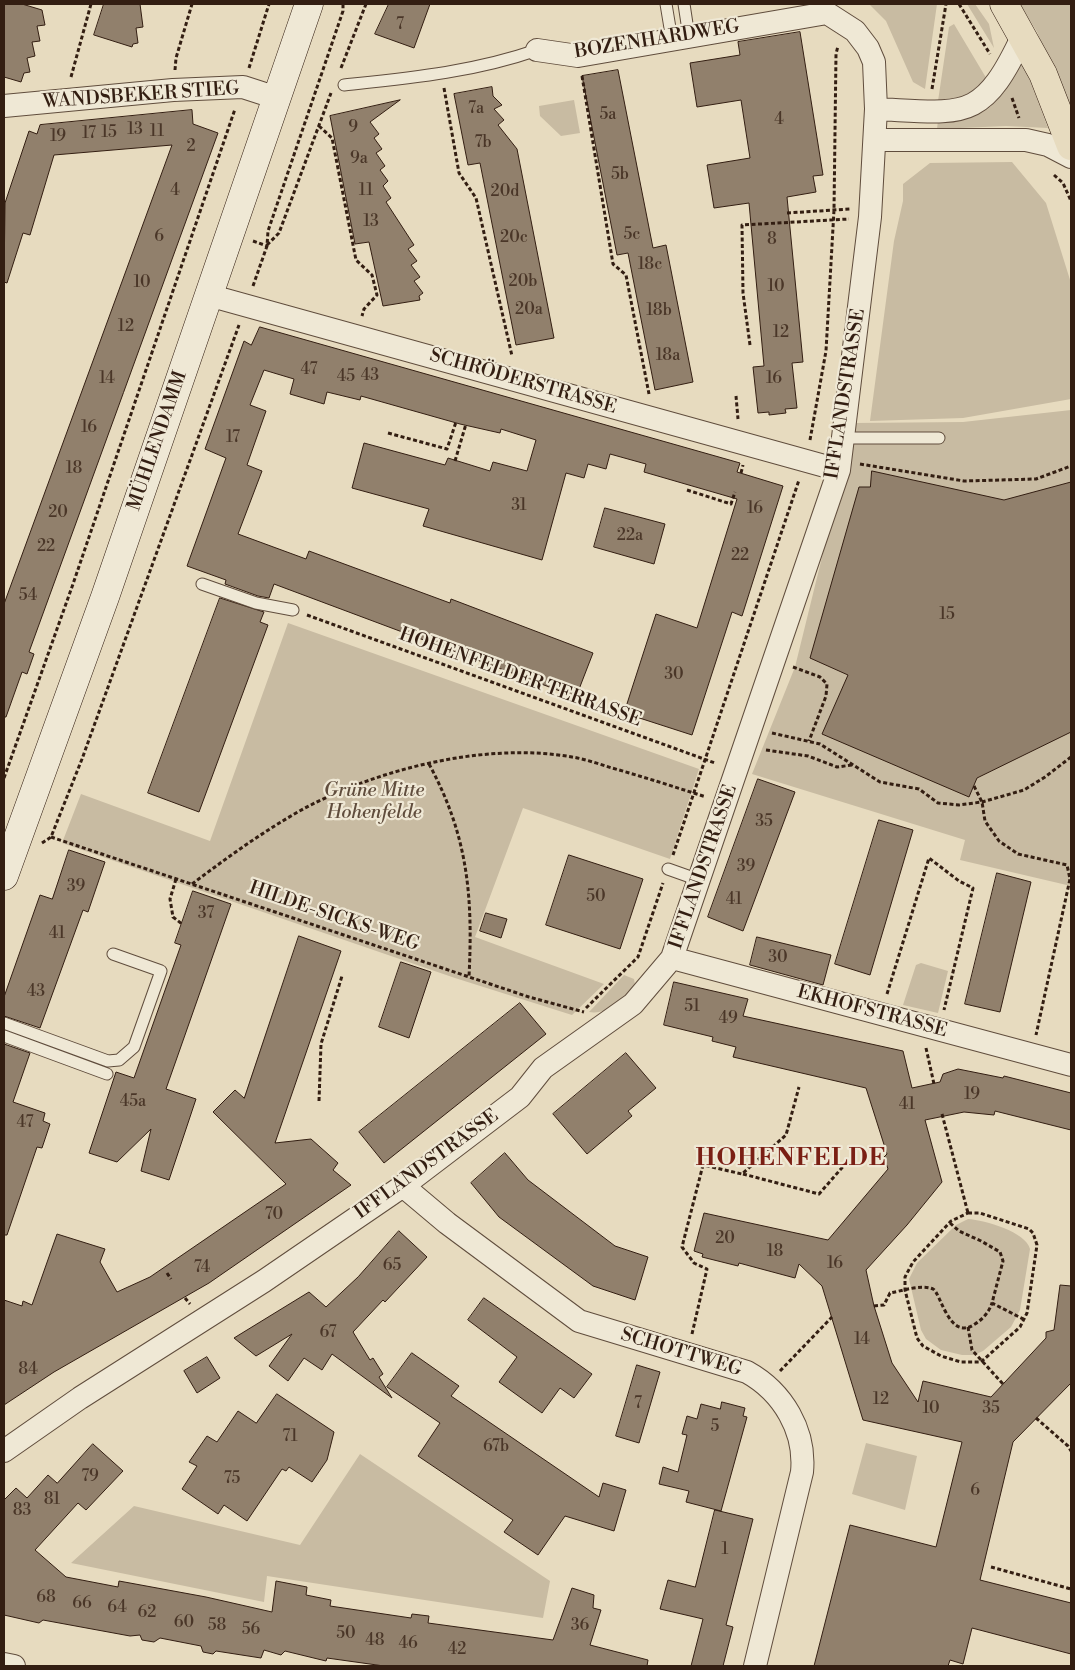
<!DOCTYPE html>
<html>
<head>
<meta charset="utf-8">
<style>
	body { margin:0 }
	#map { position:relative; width:1075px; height:1670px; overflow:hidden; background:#e7dbbf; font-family:"Libre Bodoni",serif }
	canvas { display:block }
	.frame { position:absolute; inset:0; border:5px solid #331e12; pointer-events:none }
</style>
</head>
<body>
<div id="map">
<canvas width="1075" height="1670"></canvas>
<div class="frame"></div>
</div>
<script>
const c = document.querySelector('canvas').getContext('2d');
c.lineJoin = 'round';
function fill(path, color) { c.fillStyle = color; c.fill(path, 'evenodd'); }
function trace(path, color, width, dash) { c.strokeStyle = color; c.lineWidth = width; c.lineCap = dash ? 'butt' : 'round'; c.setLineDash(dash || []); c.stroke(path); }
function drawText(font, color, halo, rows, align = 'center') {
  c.font = font + ' "Libre Bodoni",serif'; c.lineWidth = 4.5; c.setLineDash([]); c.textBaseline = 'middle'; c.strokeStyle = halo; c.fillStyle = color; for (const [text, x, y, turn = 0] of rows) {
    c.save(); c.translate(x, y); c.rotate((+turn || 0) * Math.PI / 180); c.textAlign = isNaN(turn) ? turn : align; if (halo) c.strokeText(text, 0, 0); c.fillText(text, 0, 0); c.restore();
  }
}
fill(new Path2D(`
	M869 4H937L925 89 913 82 886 21Z
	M967 4H975L989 24 994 48Z
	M1020 4H1070L1071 6V113L1037 32Z
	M954 24 988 81 958 102 938 101 949 27Z
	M1023 62 1048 128 1006 126 937 129 938 120C950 116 966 119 977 115 998 107 1011 80 1023 62Z
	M574 100 580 133 561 136 540 116 539 106Z
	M1012 162 1046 203 1071 283V399L963 418 870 421 894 241 903 201V184L930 163Z
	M1071 410V886L960 860 965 840 752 774 795 667 855 423 963 422Z
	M288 623 699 769 670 859 523 808 475 937 604 984 572 1015 455 978 62 843 81 794 210 841Z
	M921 963 948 971 938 1013 903 1005 916 965Z
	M624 975 634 979 636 990C622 1000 608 1015 589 1012Z
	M968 1219C985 1220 1026 1232 1030 1249L1020 1310 1011 1327 983 1351 974 1355H962L941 1350 926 1339 921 1330 909 1279 917 1263 956 1225Z
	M866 1443 917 1456 905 1510 852 1494Z
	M360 1454 550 1581 543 1618 267 1576 264 1602 71 1563 134 1506 300 1545Z`), '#c8bba2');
const building = new Path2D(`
	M4 4H22L42 10 45 25 37 26 40 41 32 42 35 56 27 58 30 72 24 73 21 82 4 77Z
	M104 4H140L143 27 136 28 138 43 133 44 132 47 94 35Z
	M389 4H430L414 48 375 34Z
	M800 32 823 175 813 176 816 192 787 197 803 362 792 363 797 408 785 409 786 413 769 415V412L758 413 753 367 764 366 749 203 714 208 707 165 750 158 741 100 697 107 690 63 740 55 738 42Z
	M618 70 653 248 666 245 693 382 655 390 628 253 617 255 582 76Z
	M492 87 493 96 502 105 494 109 504 120 498 125 517 149 554 338 516 345 480 163 468 165 454 94Z
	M400 100 370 122 379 134 374 138 382 149 376 153 385 166 380 170 388 181 383 186 391 198 386 202 414 245 408 249 417 261 411 265 420 277 414 281 423 293 419 296 420 300 383 306 369 242 355 244 330 116Z
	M192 110 193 124 218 133 29 652 34 654 27 674 22 672 6 717H4V604L172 145 54 155 30 235 23 233 7 283 4 282 5 203 29 131 37 134 40 125Z
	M260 327 740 463 737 472 783 486 742 616 732 612 692 735 624 713 656 614 697 628 737 499 644 472 646 464 610 454 606 469 588 464 584 478 566 473 542 560 423 526 429 509 352 488 364 443 445 465 448 458 490 471 493 462 527 471 536 440 501 429 500 433 460 424 361 396 360 400 327 392 324 404 290 394 294 379 264 370 250 405 266 411 247 465 262 471 238 534 306 559 309 551 450 603 451 599 593 653 576 697 274 584 269 598 258 596 225 584 226 580 187 566 226 458 205 449 244 341 251 345Z
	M872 471 1004 500 1071 482V732L977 778 969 797 822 734 848 675 810 658 859 487H870Z
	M605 508 665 524 654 564 594 547Z
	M220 598 264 612 260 622 268 625 199 812 148 793Z
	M758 779 795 792 743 931 708 917Z
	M879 820 913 830 870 975 835 964Z
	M69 850 105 862 88 912 83 910 40 1028 4 1016V997L40 895 52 899Z
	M569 855 643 879 620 949 546 925Z
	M997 873 1031 882 1000 1012 965 1004Z
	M193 891 231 904 166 1089 196 1099 169 1180 141 1171 151 1129 117 1162 89 1153 116 1072 134 1078 181 945 175 943Z
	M486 913 507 919 501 938 480 931Z
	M299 936 341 951 275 1143 311 1139 338 1163 333 1170 351 1185 209 1283 54 1372 4 1405V1300L22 1306 23 1301 32 1305 57 1234 105 1249 100 1262 117 1292 150 1277 286 1184 213 1112 235 1090 244 1098Z
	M757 937 831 955 823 985 750 965Z
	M401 962 431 972 409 1038 379 1027Z
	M674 982 748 999 743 1016 903 1051 912 1088 940 1082 943 1074 958 1069 1003 1078 1004 1076 1071 1093V1130L995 1111 994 1115 964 1112 925 1120 942 1182 907 1225 866 1270 874 1306 892 1363 918 1402 923 1381 991 1397 1046 1338V1332L1054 1330 1060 1285 1071 1286V1383L1013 1442 980 1580 1071 1603V1654L972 1628 963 1664 950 1660 948 1666H814L850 1525 936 1547 962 1442 863 1420 822 1286 799 1264 795 1278 739 1263 738 1266 702 1257 703 1254 694 1251 704 1213 828 1240 888 1169 884 1157 887 1154 866 1088 733 1057 736 1047 712 1041 713 1037 664 1025Z
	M520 1003 546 1034 384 1163 359 1132Z
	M4 1044 30 1053 13 1102 45 1113 43 1121 50 1124 42 1148 37 1147 7 1235H4Z
	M626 1053 656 1088 628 1111 632 1116 587 1154 553 1114Z
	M505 1153 528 1180 615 1246 648 1257 635 1300 593 1286 499 1217 471 1183Z
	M399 1231 427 1257 385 1302 383 1300 353 1332 370 1360 373 1358 383 1374 379 1377 392 1398 332 1354 322 1370 304 1358 288 1381 269 1366 292 1334 256 1356 234 1338 309 1292 326 1307 358 1277Z
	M484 1298 592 1374 574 1398 560 1388 542 1413 499 1382 517 1357 468 1320Z
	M412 1353 459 1386 451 1396 599 1497 603 1483 626 1490 614 1531 565 1516 538 1555 504 1532 513 1520 418 1456 440 1423 387 1387Z
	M207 1357 220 1378 197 1393 184 1371Z
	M637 1365 660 1372 639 1443 616 1436Z
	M277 1394 334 1432 327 1460 312 1482 289 1467 286 1471 282 1469 247 1521 224 1505 218 1514 182 1489 197 1466 189 1462 207 1436 217 1442 238 1411 256 1423Z
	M722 1402 745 1408 743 1416 747 1417 721 1511 686 1502 689 1491 659 1484 663 1467 678 1472 687 1435 682 1434 687 1416 697 1419 701 1404 720 1409Z
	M93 1444 123 1471 86 1510 78 1503 35 1550 66 1577 118 1587 119 1581 206 1597 272 1612 276 1581 307 1587 306 1595 331 1600 330 1606 411 1618 412 1614 429 1616 428 1623 553 1640 572 1588 594 1595 593 1608 601 1610 590 1645 648 1660 647 1666H384L327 1658 326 1661 285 1651 281 1655 264 1650 261 1658 216 1651 213 1654 203 1652 201 1646 160 1638 154 1642 142 1640 140 1635 130 1636 43 1620 39 1623 4 1615V1500L16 1488 27 1498 48 1475 57 1483Z
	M715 1510 753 1519 726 1625 733 1627 723 1666H691L703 1619 660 1609 668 1580 695 1587Z`);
fill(building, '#91806c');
trace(building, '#331e12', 1);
const service = new Path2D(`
	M666 4 672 40
	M684 4 689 37
	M344 85C410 78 474 72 537 50
	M843 438H939
	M202 584 256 603 293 610
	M668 869 699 880
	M4 1023 108 1061 119 1060 134 1047 161 971 113 954
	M4 1036 107 1074`);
const minor = new Path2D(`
	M4 106 173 90 243 87 277 98
	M876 109C965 113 982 123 1023 35
	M875 140H1026L1048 145 1071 157
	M208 295 839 470
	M672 958 1071 1065
	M403 1186 447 1223 579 1321 747 1372C783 1392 806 1431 802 1472L755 1666
	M4 1451 80 1398 264 1281 403 1186 520 1097 543 1068 633 1004 672 958 839 470 870 217 876 109 874 62 868 48 855 31 827 13 578 56 537 50
	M4 1664 14 1666`);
const secondary = new Path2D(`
	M4 876 105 597 309 4`);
const primary = new Path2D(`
	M1004 4 1043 74 1071 146`);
trace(service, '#604d3d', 13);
trace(minor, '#604d3d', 24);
trace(secondary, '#331e12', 29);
trace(primary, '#331e12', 29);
trace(new Path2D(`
	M959 4 990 54
	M249 68 269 4
	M341 68 366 4
	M175 70 176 58 192 4
	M582 76 613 264 626 275 649 394
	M71 77 91 4
	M444 88 459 173 476 198 512 356
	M932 89 946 4
	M1012 98 1019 118
	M319 126 332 138 356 260 372 275 377 295 364 309 362 316
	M1054 175 1063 183 1071 201
	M787 213 850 209
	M253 241 267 246
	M267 245 279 233 331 93
	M253 286 267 246 268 231 343 11V4
	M750 345 743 293 742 225 849 219
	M736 396 738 419
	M388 433 447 449 456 422
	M810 440 826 351 834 210 836 54 838 46
	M455 461 466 424
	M860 464 964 481 1036 479 1071 466
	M741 473 743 465
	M687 490 731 504 735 492
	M307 615 715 763
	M793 667 820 677 827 684 826 696 809 741
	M772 733 820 744 880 782 919 789 938 803 959 805 982 802 1024 790 1045 777 1071 757
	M766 750 808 756 837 767 852 765
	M429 764C468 836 473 896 469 977
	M4 778 73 584 235 109
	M974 786 982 802 985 821 999 841 1018 854 1067 865 1070 879 1036 1035
	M51 837 529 997 584 1012
	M42 843 51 837 82 759 239 325
	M673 855 799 480
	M176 879 170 899 173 917 182 924
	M192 884C228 857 265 830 305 808 381 768 487 742 572 757 585 759 599 764 612 768 644 777 675 787 706 797
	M887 994 929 858 959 881 973 888 944 1010
	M586 1008 638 957 663 883
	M926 1048 934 1084
	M319 1101 321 1044 342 976
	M942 1114 968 1213
	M743 1174 819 1194 847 1162
	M968 1213H980L1029 1229 1033 1233 1037 1245 1027 1313 1020 1327 981 1362H961L941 1356 923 1346 917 1338 905 1290V1277L913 1262 951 1221Z
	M950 1223 959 1231 981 1241 1000 1252 1003 1261 992 1303 1025 1320
	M167 1273 171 1279
	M185 1298 190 1304
	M874 1306 884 1305 890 1293C902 1291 921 1284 933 1289 941 1293 949 1342 975 1324 983 1319 989 1312 992 1303
	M968 1327 972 1350 1003 1384
	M692 1334 707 1269 694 1263 682 1247 703 1165 742 1174 786 1135 799 1087
	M780 1371 832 1317
	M1036 1418 1068 1446 1071 1451
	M991 1567 1071 1589`), '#331e12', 3, [4, 2.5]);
trace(service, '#efe8d5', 11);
trace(minor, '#efe8d5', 22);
trace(secondary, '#efe8d5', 28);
trace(primary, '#e7dbbf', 28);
drawText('16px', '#4a3628', null, [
	["7",400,25],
	["7a",476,109],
	["5a",608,115],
	["4",779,120],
	["9",353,128],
	["13",135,130],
	["11",157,132],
	["15",109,133],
	["17",89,134],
	["19",58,137],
	["7b",483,143],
	["2",191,147],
	["9a",359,159],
	["5b",620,175],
	["4",175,191],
	["11",366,191],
	["20d",505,192],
	["13",371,222],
	["5c",632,235],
	["6",159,237],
	["20c",514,238],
	["8",772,240],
	["18c",650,265],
	["20b",523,282],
	["10",142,283],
	["10",776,287],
	["20a",529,310],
	["18b",659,311],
	["12",126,327],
	["12",781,333],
	["18a",668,356],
	["47",309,370],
	["43",370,376],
	["45",346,377],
	["14",107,379],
	["16",774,379],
	["16",89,428],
	["17",233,438],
	["18",74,469],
	["31",519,506],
	["16",755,509],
	["20",58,513],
	["22a",630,536],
	["22",46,547],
	["22",740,556],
	["54",28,596],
	["15",947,615],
	["30",674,675],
	["35",764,822],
	["39",746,867],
	["39",76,887],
	["50",596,897],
	["41",734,900],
	["37",206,914],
	["41",57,934],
	["30",778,958],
	["43",36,992],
	["51",692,1007],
	["49",728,1019],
	["19",972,1095],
	["45a",133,1102],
	["41",907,1105],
	["47",25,1123],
	["70",274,1215],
	["20",725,1239],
	["18",775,1252],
	["16",835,1264],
	["65",392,1266],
	["74",202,1268],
	["67",328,1333],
	["14",862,1340],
	["84",28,1370],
	["12",881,1400],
	["7",638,1404],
	["10",931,1409],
	["35",991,1409],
	["5",715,1427],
	["71",290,1437],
	["67b",496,1447],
	["79",90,1477],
	["75",232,1479],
	["6",975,1491],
	["81",52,1500],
	["83",22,1511],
	["1",725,1550],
	["68",46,1598],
	["66",82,1604],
	["64",117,1608],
	["62",147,1613],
	["60",184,1623],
	["58",217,1626],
	["36",580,1626],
	["56",251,1630],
	["50",346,1634],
	["48",375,1641],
	["46",408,1644],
	["42",457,1650]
]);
drawText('19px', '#331e12', '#efe8d5', [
	["BOZENHARDWEG",657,40,-9],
	["WANDSBEKER STIEG",141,96,-4],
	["SCHRÖDERSTRASSE",523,382,16],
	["IFFLANDSTRASSE",846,394,-81],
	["MÜHLENDAMM",158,441,-71],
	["HOHENFELDER TERRASSE",520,678,20],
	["IFFLANDSTRASSE",704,867,-71],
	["HILDE-SICKS-WEG",334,917,19],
	["EKHOFSTRASSE",872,1012,15],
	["IFFLANDSTRASSE",427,1165,-36],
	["SCHOTTWEG",681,1353,17]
]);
drawText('italic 19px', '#604d3d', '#efe8d5', [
	["Grüne Mitte",374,791],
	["Hohenfelde",374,813]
]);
c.letterSpacing = '1px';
drawText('bold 24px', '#7a1f14', '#efe8d5', [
	["HOHENFELDE",791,1159]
]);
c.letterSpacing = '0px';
</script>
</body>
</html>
